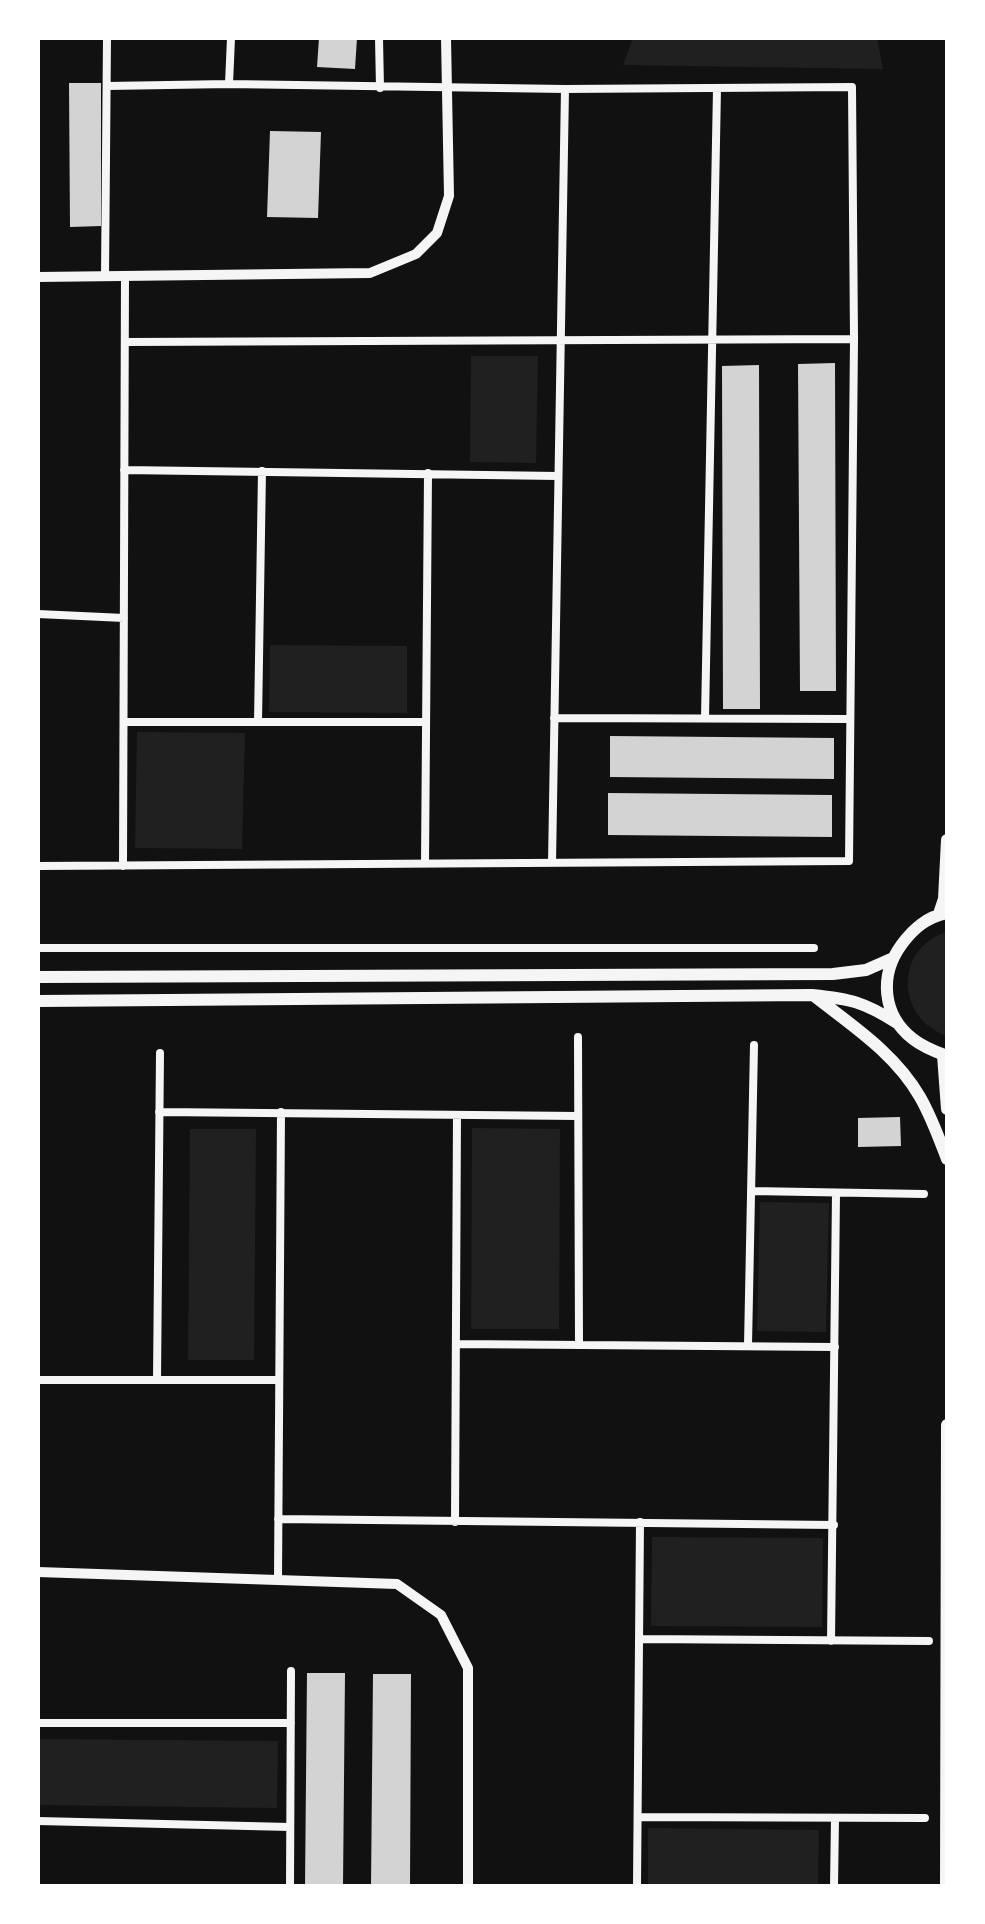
<!DOCTYPE html>
<html>
<head>
<meta charset="utf-8">
<style>
	body { margin:0 }
	#map { position:relative; width:985px; height:1924px; overflow:hidden; background:#111; font-family:"Noto Serif",serif }
	canvas { display:block }
	.frame { position:absolute; inset:0; border:40px solid #fff; pointer-events:none }
</style>
</head>
<body>
<div id="map">
<canvas width="985" height="1924"></canvas>
<div class="frame"></div>
</div>
<script>
const c = document.querySelector('canvas').getContext('2d');
c.lineJoin = 'round';
function fill(path, color) { c.fillStyle = color; c.fill(path, 'evenodd'); }
function trace(path, color, width, dash) { c.strokeStyle = color; c.lineWidth = width; c.lineCap = dash ? 'butt' : 'round'; c.setLineDash(dash || []); c.stroke(path); }
fill(new Path2D(`
	M633 38H877L883 69 623 65Z
	M471 356H538L536 463 470 462Z
	M270 645 407 646V713L269 712Z
	M137 732 245 733 242 849 135 848Z
	M947 932V1036C940 1034 936 1031 930 1027 895 1000 902 945 947 932Z
	M472 1128 560 1129 559 1329H471Z
	M190 1129H256L254 1360H188Z
	M760 1202 829 1203 826 1332 757 1331Z
	M652 1537 823 1538 822 1627 651 1626Z
	M38 1739 278 1741 277 1808 38 1805Z
	M648 1828 819 1830 818 1886H648Z`), '#202020');
fill(new Path2D(`
	M319 38H357L355 69 317 67Z
	M69 83H101V226L70 227Z
	M270 131 321 132 318 218 267 217Z
	M835 363 836 691H800L798 364Z
	M759 365 760 709H723L722 366Z
	M610 736 834 738V779L610 777Z
	M608 793 832 795V837L608 835Z
	M900 1117 901 1146 858 1147V1118Z
	M307 1673H345L343 1886H305Z
	M373 1674H411L410 1886H371Z`), '#d3d3d3');
trace(new Path2D(`
	M379 38 380 88
	M229 84 231 38
	M105 276 107 38
	M125 342 854 339
	M124 470 558 476
	M38 614 124 618
	M554 718 850 719
	M705 718 717 89
	M124 722H426
	M258 722 262 471
	M425 863 428 473
	M552 863 565 89
	M38 866 849 861 854 339 852 87 565 89 229 84 107 86
	M123 866 125 276
	M38 948H814
	M578 1037 579 1344
	M159 1112 578 1116
	M751 1191 924 1194
	M456 1344 835 1347
	M748 1345 754 1045
	M38 1380H279
	M157 1380 160 1053
	M278 1519 834 1525
	M455 1522 457 1115
	M278 1579 281 1112
	M639 1639 929 1641
	M831 1641 836 1193
	M38 1723H291
	M638 1817 925 1818
	M38 1821 290 1827
	M290 1886 291 1671
	M637 1886 640 1522
	M834 1886 835 1818`), '#f5f5f5', 8);
trace(new Path2D(`
	M38 277 370 273 416 254 437 233 449 196 446 38
	M38 1572 397 1584 441 1615 468 1668V1886`), '#f5f5f5', 10);
trace(new Path2D(`
	M947 913C927 917 914 928 902 944 879 975 882 1015 913 1039 923 1047 936 1052 947 1056
	M939 914 944 899 947 840
	M38 977 833 974 866 970 891 959
	M813 995C851 1025 895 1053 920 1097 931 1116 939 1138 947 1159
	M38 1001 812 995C851 999 864 1002 897 1023
	M943 1055 947 1109
	M946 1886 947 1425`), '#f5f5f5', 12);
</script>
</body>
</html>
